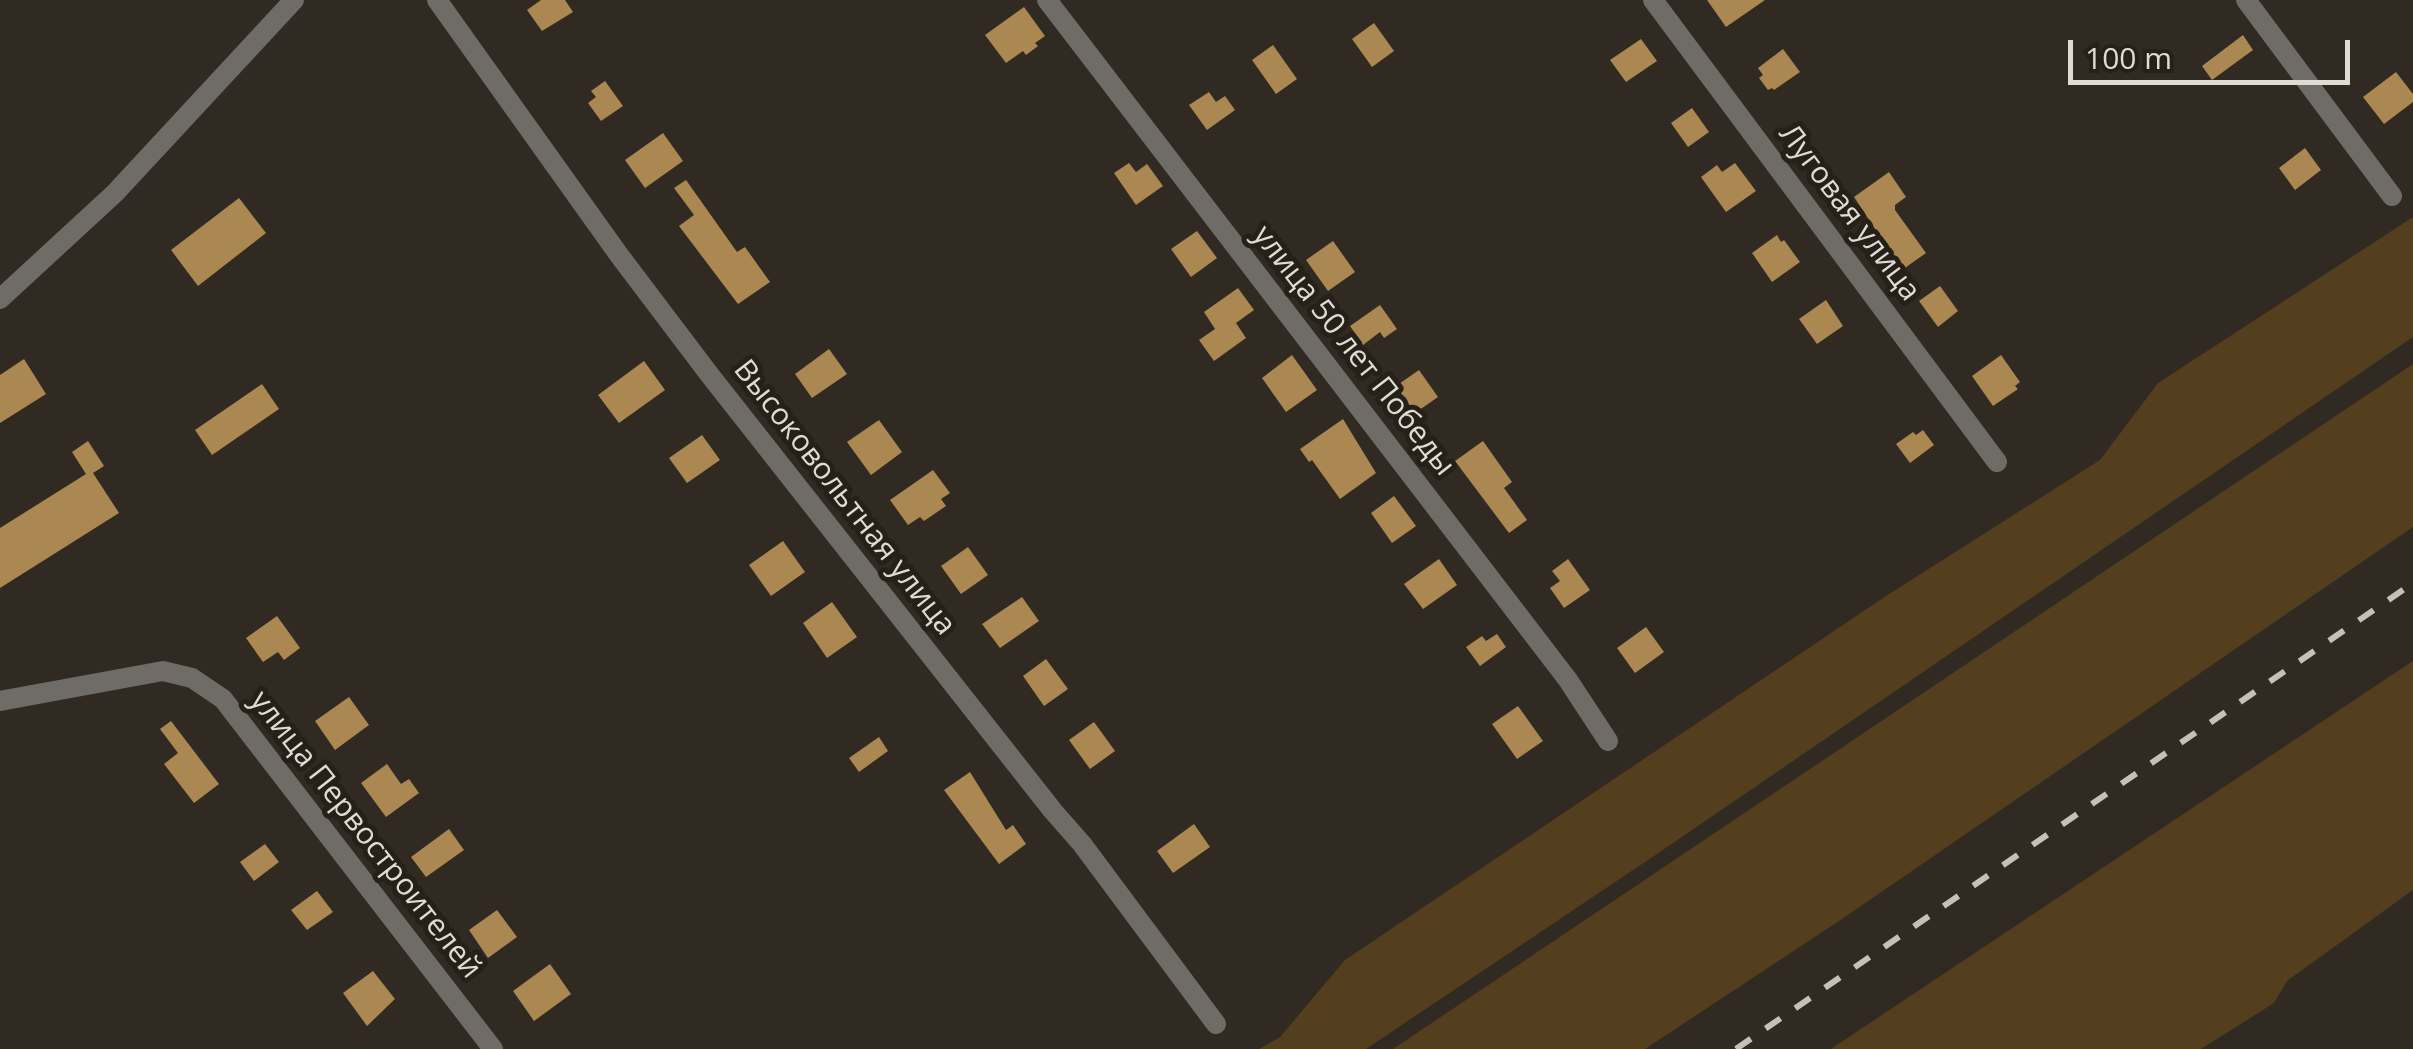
<!DOCTYPE html>
<html>
<head>
<meta charset="utf-8">
<style>
	body { margin:0 }
	#map { position:relative; width:2413px; height:1049px; overflow:hidden; background:#302a22; font-family:"Open Sans",sans-serif }
	canvas { display:block }
	.scale { position:absolute; left:2068px; top:40px; width:282px; height:45px; box-sizing:border-box; border:5px solid #dfdcd6; border-top:0; padding-left:12px; font-size:30px; line-height:35px; white-space:nowrap; color:#dfdcd6; -webkit-text-stroke:8px #262019; paint-order:stroke }
</style>
</head>
<body>
<div id="map">
<canvas width="2413" height="1049"></canvas>
<div class="scale">100 m</div>
</div>
<script>
const c = document.querySelector('canvas').getContext('2d');
c.lineJoin = 'round';
function fill(path, color) { c.fillStyle = color; c.fill(path, 'evenodd'); }
function trace(path, color, width, dash) { c.strokeStyle = color; c.lineWidth = width; c.lineCap = dash ? 'butt' : 'round'; c.setLineDash(dash || []); c.stroke(path); }
function drawText(font, color, halo, rows, align = 'center') {
  c.font = font + ' "Open Sans",sans-serif'; c.lineWidth = 10; c.setLineDash([]); c.textBaseline = 'middle'; c.strokeStyle = halo; c.fillStyle = color; for (const [text, x, y, turn = 0] of rows) {
    c.save(); c.translate(x, y); c.rotate((+turn || 0) * Math.PI / 180); c.textAlign = isNaN(turn) ? turn : align; if (halo) c.strokeText(text, 0, 0); c.fillText(text, 0, 0); c.restore();
  }
}
fill(new Path2D(`
	M2413 217V337L1657 854 1366 1049H1259L1280 1037 1345 960 1886 596 2100 460 2158 383Z
	M2413 364V527L1842 919 1645 1049H1393Z
	M2413 661V890L2287 981 2274 1003 2201 1049H1831Z`), '#533e1e');
fill(new Path2D(`
	M541 0H565L573 12 542 31 527 10Z
	M1707 0H1765L1726 27Z
	M1024 7 1045 36 1035 43 1038 46 1026 55 1023 51 1006 63 985 35Z
	M1374 23 1394 51 1372 67 1352 39Z
	M2243 35 2253 50 2212 80 2202 66Z
	M1641 39 1657 61 1626 82 1610 60Z
	M1273 45 1297 79 1276 94 1252 60Z
	M1783 49 1800 72 1774 90 1772 88 1768 90 1759 78 1763 75 1758 68Z
	M2396 72 2413 94V102L2384 124 2363 97Z
	M605 81 623 106 601 121 588 103 596 97 591 91Z
	M1209 92 1216 102 1225 96 1235 110 1207 130 1189 105Z
	M1692 108 1709 132 1688 147 1671 123Z
	M663 133 683 161 645 188 625 160Z
	M2305 148 2321 170 2295 190 2279 168Z
	M1129 163 1136 172 1147 164 1163 186 1136 205 1114 173Z
	M1735 163 1756 191 1726 212 1701 177 1717 165 1722 172Z
	M1889 172 1906 197 1895 205V210L1926 253 1902 270 1854 197Z
	M686 180 737 252 745 247 770 282 738 304 679 226 694 215 674 188Z
	M239 198 266 233 198 286 171 250Z
	M1197 231 1217 258 1191 277 1171 249Z
	M1777 235 1781 242 1784 240 1800 262 1772 282 1752 253Z
	M1333 241 1355 272 1328 291 1306 260Z
	M1940 286 1958 311 1938 327 1919 301Z
	M1238 288 1254 310 1236 323 1246 338 1214 361 1199 340 1215 329 1204 312Z
	M1826 300 1843 326 1817 344 1799 319Z
	M1380 305 1397 329 1384 338 1380 332 1363 345 1350 326Z
	M829 349 847 374 812 398 795 374Z
	M1292 355 1317 390 1286 412 1262 378Z
	M2001 355 2020 382 2015 386 2018 389 1993 406 1972 376Z
	M24 359 46 394 0 423V375Z
	M644 361 665 390 619 423 598 395Z
	M1419 370 1438 397 1415 413 1396 386Z
	M262 384 279 409 212 455 195 430Z
	M1343 419 1376 473 1340 499 1312 460 1309 462 1300 449Z
	M879 420 902 452 871 475 847 442Z
	M1923 430 1934 445 1910 463 1896 444 1913 432 1916 435Z
	M702 435 720 460 687 483 669 458Z
	M88 441 104 466 93 473 119 513 0 588V528L86 474 72 452Z
	M1483 441 1512 482 1504 488 1527 520 1509 533 1455 461Z
	M933 470 950 493 941 499 946 506 924 521 920 517 908 525 890 500Z
	M1394 496 1416 526 1392 543 1371 513Z
	M783 541 805 572 771 596 749 565Z
	M968 547 988 575 961 594 941 566Z
	M1439 559 1457 585 1423 609 1404 584Z
	M1568 559 1590 590 1564 608 1550 588 1560 581 1552 571Z
	M1022 597 1039 621 1000 648 982 624Z
	M832 602 857 637 827 658 803 623Z
	M277 616 300 648 284 660 278 652 263 662 246 638Z
	M1646 627 1664 652 1635 673 1617 648Z
	M1497 634 1506 647 1480 666 1466 647 1482 636 1486 641Z
	M1046 659 1068 689 1044 706 1023 676Z
	M349 697 369 725 335 750 315 721Z
	M1518 706 1543 741 1517 759 1492 724Z
	M171 721 219 784 194 803 164 764 178 753 160 729Z
	M1094 722 1115 751 1090 769 1069 740Z
	M879 737 888 751 859 772 849 758Z
	M387 764 401 784 409 779 419 793 386 817 361 783Z
	M970 772 1006 830 1013 825 1026 844 999 864 944 790Z
	M1194 824 1210 847 1173 873 1157 851Z
	M449 829 464 850 426 877 411 857Z
	M265 844 279 862 254 881 240 862Z
	M317 891 333 912 307 930 291 910Z
	M497 910 517 937 488 958 469 930Z
	M550 964 571 994 534 1021 513 991Z
	M373 971 395 999 367 1026 343 993Z`), '#ab8851');
trace(new Path2D(`
	M437 0 619 255 709 374 1053 811 1082 844 1216 1024
	M1047 0 1568 680 1608 741
	M1653 0 1997 462
	M2246 0 2392 196
	M0 299 115 193 294 0
	M0 701 163 671 192 678 223 699 493 1049`), '#6f6c68', 20);
trace(new Path2D(`
	M1736 1049 2413 583`), '#c4c1ba', 6, [18, 18]);
drawText('30px', '#dfdcd6', '#262019', [
	["Луговая улица",1849,213,53],
	["улица 50 лет Победы",1353,351,52],
	["Высоковольтная улица",844,498,52],
	["улица Первостроителей",365,835,52]
]);
</script>
</body>
</html>
